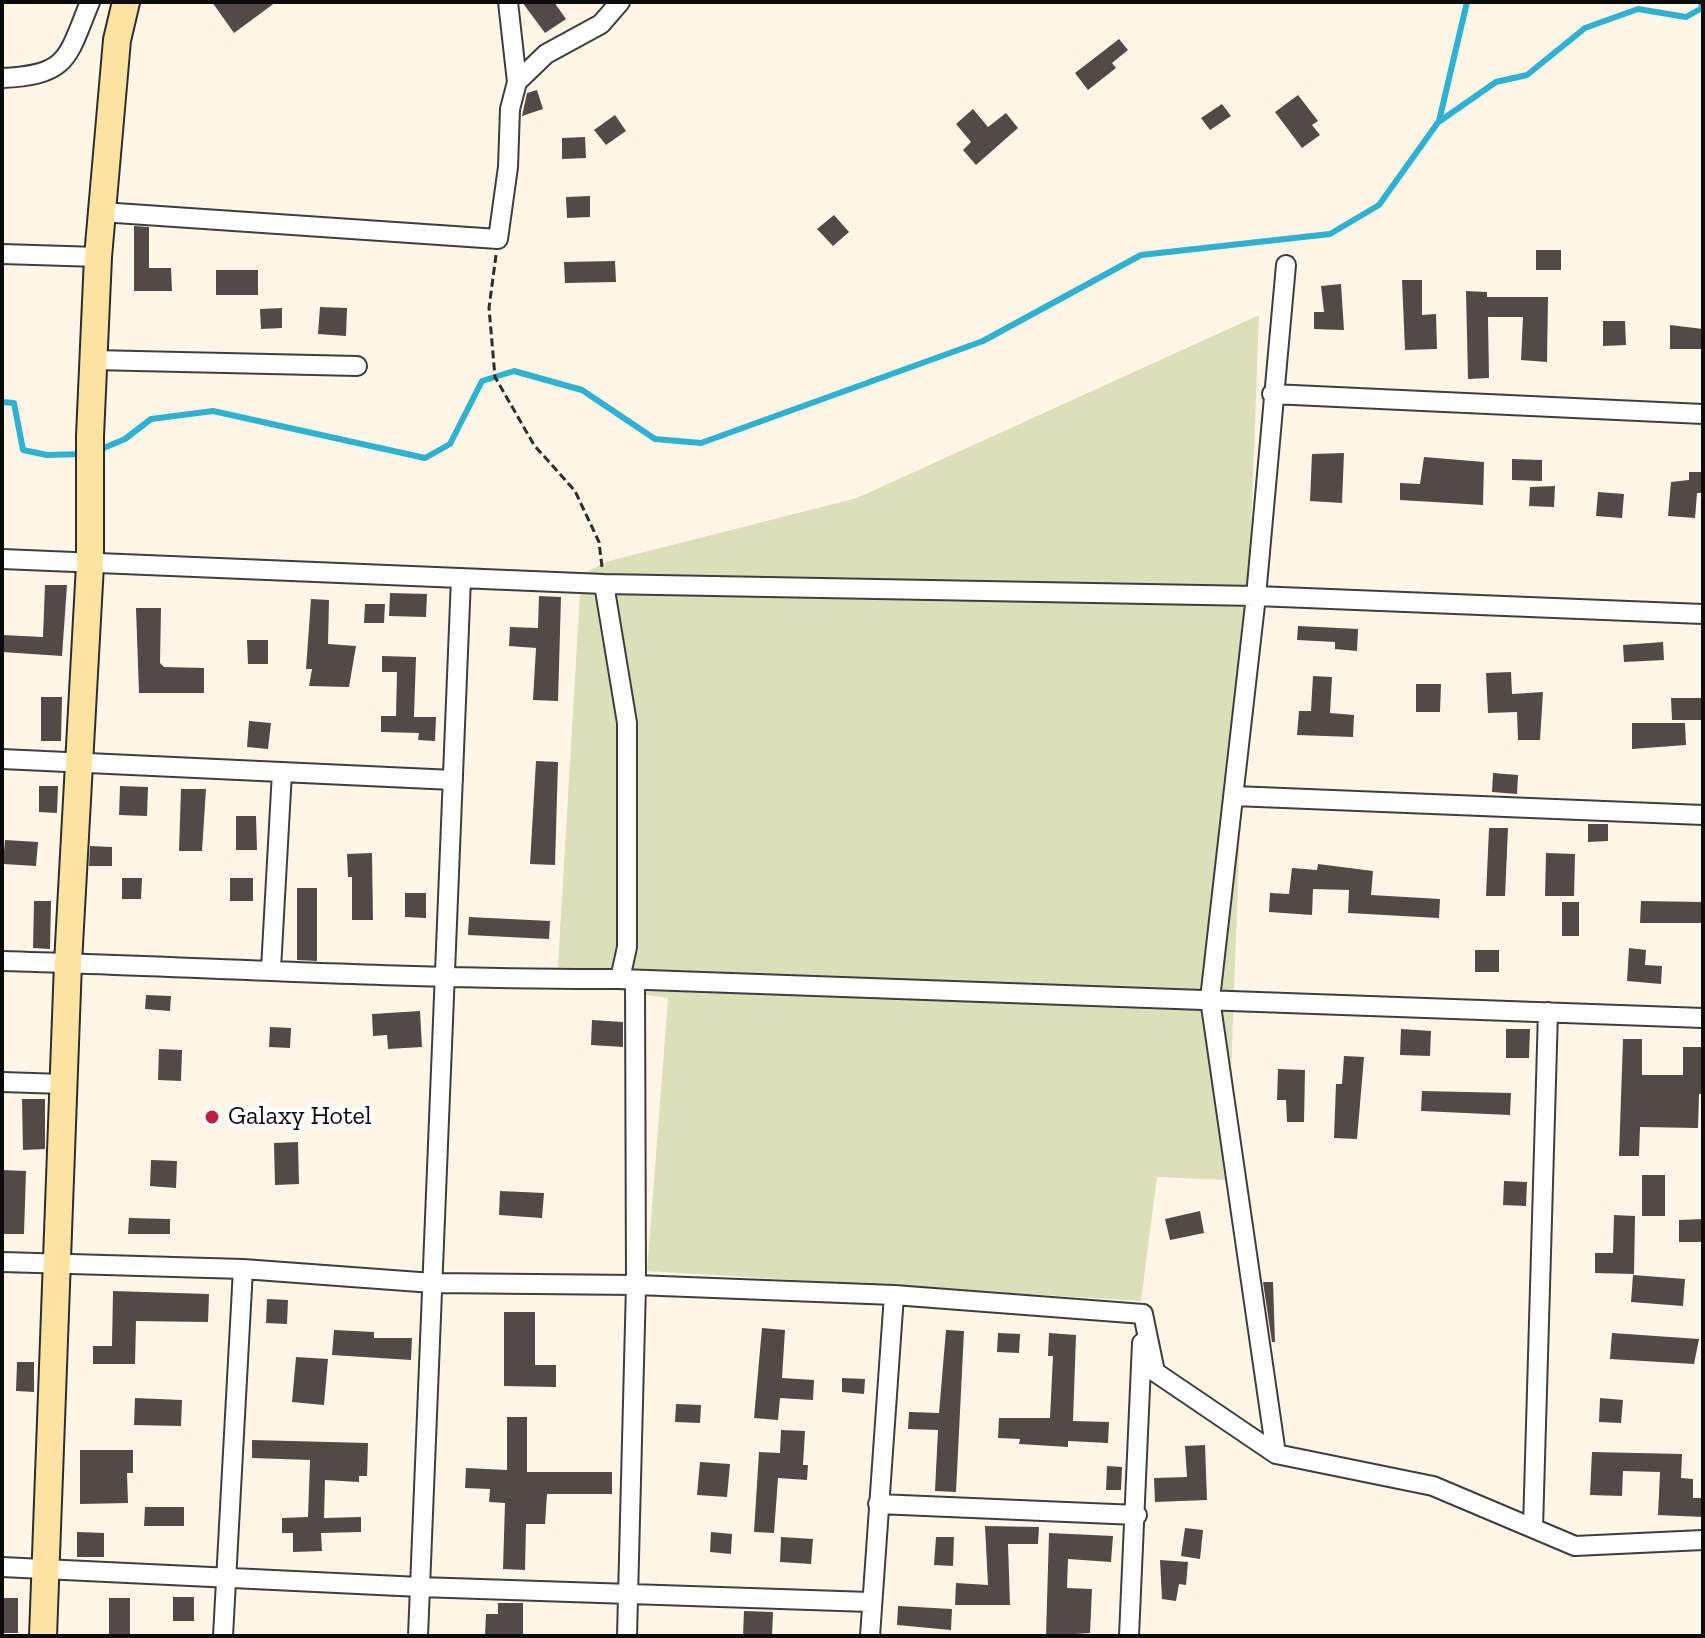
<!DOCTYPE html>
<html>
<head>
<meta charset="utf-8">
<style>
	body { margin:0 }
	#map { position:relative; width:1705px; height:1638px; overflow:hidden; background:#fff6e8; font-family:"Zilla Slab",serif }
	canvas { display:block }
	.frame { position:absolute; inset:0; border:4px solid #0b0b0b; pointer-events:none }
</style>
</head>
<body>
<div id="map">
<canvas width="1705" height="1638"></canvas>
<div class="frame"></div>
</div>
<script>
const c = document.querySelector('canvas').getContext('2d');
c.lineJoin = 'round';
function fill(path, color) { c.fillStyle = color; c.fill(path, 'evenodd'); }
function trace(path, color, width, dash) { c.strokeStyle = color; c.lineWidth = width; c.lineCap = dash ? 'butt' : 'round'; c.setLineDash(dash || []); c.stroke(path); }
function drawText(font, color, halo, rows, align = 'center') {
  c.font = font + ' "Zilla Slab",serif'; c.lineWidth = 8; c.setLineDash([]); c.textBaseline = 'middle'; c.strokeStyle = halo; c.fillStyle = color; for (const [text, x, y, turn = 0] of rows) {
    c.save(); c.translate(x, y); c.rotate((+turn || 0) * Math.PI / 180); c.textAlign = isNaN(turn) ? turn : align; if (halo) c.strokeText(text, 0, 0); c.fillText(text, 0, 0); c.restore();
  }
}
fill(new Path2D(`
	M1259 315 1227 1180 1157 1177 1141 1301 647 1271 668 998 557 982 581 575 605 562 857 498Z`), '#dbe0ba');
trace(new Path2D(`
	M1440 121 1496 82 1527 75 1585 28 1638 9 1686 17 1702 8 1701 2
	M2 402 14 403 23 450 47 455 84 454
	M99 450 125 439 151 419 213 411 425 458 450 444 482 381 514 371 582 390 655 439 701 443 983 341 1141 255 1330 234 1379 205 1439 121 1467 2`), '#2fb1d2', 6);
fill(new Path2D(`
	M212 2H276L234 33Z
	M522 2H554L566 19 545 33Z
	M1119 39 1128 50 1112 63 1116 68 1088 90 1075 73Z
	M537 90 543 109 522 116 527 93Z
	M1298 95 1318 121 1312 125 1320 135 1302 148 1275 112Z
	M1222 104 1231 116 1210 130 1201 118Z
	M973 109 988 127 1006 113 1018 128 976 165 963 150 971 142 956 124Z
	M615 115 626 131 606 145 594 130Z
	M585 137 586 158 562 159V138Z
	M590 196V217L567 218 566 197Z
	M834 215 849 232 833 246 817 229Z
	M134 226 149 227V268H171L172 291H134Z
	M1536 250H1561V270H1536Z
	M615 261 616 282 565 283 564 262Z
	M216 270H258V295H216Z
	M1402 280H1422V315L1436 314 1437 349 1405 350Z
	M1341 284 1344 330 1314 329V312H1324L1321 286Z
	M1466 291 1487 292V297H1548L1547 362 1521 360 1523 317H1488L1489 378 1468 379Z
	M320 307 347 308 346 336 318 334Z
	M282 308V328L261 329 260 309Z
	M1603 321H1625L1626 345 1603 346Z
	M1670 325 1703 329V349H1670Z
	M1344 453 1342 503 1310 501 1312 454Z
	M1424 457 1484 462 1483 505 1400 500V483L1420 484Z
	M1512 459 1542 460V481L1512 480Z
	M1689 472H1703V493H1697L1695 518 1668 516 1671 482 1689 480Z
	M1555 486 1554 507 1529 506 1530 487Z
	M1598 492 1624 494 1622 518 1596 516Z
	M45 585H67L62 656 2 652V635L43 637Z
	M390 593 427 594 426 617 389 616Z
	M539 596 561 597 558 701 533 700 536 648 509 646 510 627 538 628Z
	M311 599 329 600 328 644 356 646 349 687 309 686 312 669H306Z
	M365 604H385L384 623H364Z
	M136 608H161L160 663 164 667 204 668V693H139Z
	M1298 626 1358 629 1357 651 1335 649V642L1297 640Z
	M247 640H268V664H248Z
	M1663 642 1664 660 1624 662 1623 645Z
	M382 656 416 657 414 717H436L435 741 418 740 419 733 381 732V716H396L397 672H382Z
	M1511 672 1512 694 1543 692 1540 740H1518L1517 712 1488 713 1486 673Z
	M1313 676 1332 677 1330 713 1354 715 1353 737 1297 735 1299 711H1311Z
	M1416 684H1441L1440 712H1416Z
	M41 697H62L61 741H41Z
	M1671 698H1703V720H1672Z
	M249 721 271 723 268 749 247 747Z
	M1632 723H1685L1686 745 1632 749Z
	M536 761 558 762 555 865 530 864Z
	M1493 773 1518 775 1517 794 1492 792Z
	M39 786H58L57 813 39 812Z
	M120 786 148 787 147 816 119 815Z
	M181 789H206L202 851H179Z
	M236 816H256L257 850H236Z
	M1588 824H1608V841L1588 842Z
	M1489 828H1508L1505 896H1486Z
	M5 840 38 842 36 866 3 864Z
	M90 846 112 847V866H89Z
	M372 853 373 920H352V877H348L347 854Z
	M1546 853 1575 854 1574 896H1545Z
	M1318 864 1373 871 1371 895 1440 899 1439 918 1348 913 1349 890 1313 889 1312 915 1269 912 1270 893 1289 894 1292 868 1317 870Z
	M122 878H142L141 899H122Z
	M230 878H253V901H230Z
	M297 888H317V961L297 960Z
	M405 893H426V918L405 917Z
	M34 901H51L50 949 33 948Z
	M1641 901 1703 902V923H1640Z
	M1562 902H1579V936H1562Z
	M469 917 550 921 549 939 468 935Z
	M1629 948 1646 950 1645 965 1662 966 1661 984 1627 981Z
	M1475 950H1499V972H1475Z
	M146 995 171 996 170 1011 145 1009Z
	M420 1011 422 1047 388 1049 387 1035 373 1036 372 1014Z
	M592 1020 623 1022V1047L591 1045Z
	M270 1027 291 1028 290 1048 269 1047Z
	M1401 1029 1431 1031 1430 1056 1400 1055Z
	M1506 1029H1530L1529 1058H1506Z
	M1623 1039H1642V1075H1683V1047H1703V1094H1699L1698 1128 1640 1127 1639 1156H1619Z
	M159 1049 182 1050 181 1081 158 1080Z
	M1344 1056 1364 1057 1357 1139 1334 1138 1336 1084H1342Z
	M1278 1069 1305 1070 1304 1122H1287L1286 1100H1277Z
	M1422 1091 1511 1093 1510 1115 1421 1111Z
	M22 1099H45V1149L23 1150Z
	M298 1142 299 1184 275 1185 274 1143Z
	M151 1160 177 1161 176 1188 150 1186Z
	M2 1170 26 1171 24 1234H2Z
	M1642 1175H1665V1216H1642Z
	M1504 1181 1527 1182 1526 1206 1503 1205Z
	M500 1191 544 1193 542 1218 499 1215Z
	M1200 1211 1204 1233 1170 1240 1165 1219Z
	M1614 1215 1635 1216 1634 1274 1595 1273V1253H1613Z
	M129 1218 170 1219V1234H128Z
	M1703 1219V1242H1679V1220Z
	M1633 1275 1685 1279 1683 1306 1631 1302Z
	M1263 1282H1273L1275 1342H1272Z
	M113 1291 209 1294 208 1322 136 1321 135 1364H93V1346H112Z
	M267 1299 288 1300 287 1324 266 1323Z
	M504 1312H535V1365H556V1387L504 1386Z
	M762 1328 785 1330 782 1378 814 1380 813 1400 780 1398 778 1420 754 1418Z
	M334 1330 374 1332V1338H412L411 1360 332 1355Z
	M946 1330 964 1331 956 1492 935 1491 938 1430 908 1429 909 1412 939 1413Z
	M998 1333 1020 1334 1019 1353 997 1352Z
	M1049 1333 1076 1335 1073 1421 1109 1422 1108 1443 1068 1441V1447L1019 1444 1020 1439 998 1438 999 1418H1050L1053 1356H1048Z
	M1612 1333 1699 1339 1694 1364 1610 1359Z
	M296 1357 328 1359 324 1405 292 1402Z
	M17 1362H34V1392L16 1391Z
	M842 1378 865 1379 864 1394 842 1392Z
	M135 1398 182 1400 181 1426 134 1425Z
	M1600 1398 1623 1400 1621 1423 1599 1422Z
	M676 1404 701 1405 700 1423 675 1422Z
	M507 1417H527V1472H612V1494H547L545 1524H526L525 1570 503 1569 505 1503 489 1502 490 1489 465 1488 466 1468 507 1470Z
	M781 1430 805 1431 803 1465H808L807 1480 778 1478 774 1533 754 1532 759 1452 780 1453Z
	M252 1440 368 1443 367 1476H359V1482L325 1480 324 1518 361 1517V1532L321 1533 322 1551 293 1552V1533H282V1518L308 1517 310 1460 252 1458Z
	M1205 1445 1207 1500 1155 1502 1154 1478 1187 1477 1185 1446Z
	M80 1450H133V1473H127L128 1503 80 1504Z
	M1592 1452 1682 1454 1681 1478 1693 1479V1498H1703V1517L1658 1515 1660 1472 1623 1471 1622 1496 1590 1495Z
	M700 1462 730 1464 727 1497 697 1495Z
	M1107 1466 1122 1467 1121 1490H1106Z
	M145 1507H184V1526H144Z
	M985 1526 1039 1527 1038 1544H1008L1010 1605H955L956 1583 988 1585Z
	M1185 1528 1203 1530 1200 1559 1181 1556Z
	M77 1532 104 1533V1557H77Z
	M711 1532 732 1534 731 1554 710 1552Z
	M1049 1533 1113 1536 1111 1562 1068 1559 1067 1588 1092 1589 1090 1633 1046 1636Z
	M781 1537 813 1539 811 1564 780 1562Z
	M936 1537H954L953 1566 934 1565Z
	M1160 1560 1188 1562 1186 1585 1179 1584 1176 1601 1162 1599Z
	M173 1597H194V1621H173Z
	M2 1598H18V1633H2Z
	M109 1598H130V1636H109Z
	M498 1603H523V1636H485L486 1614H498Z
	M898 1606 952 1609 951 1630 897 1625Z
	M744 1611 773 1612 772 1636H743Z`), '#534947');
const minor = new Path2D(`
	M508 2 517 82
	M2 78C69 75 67 58 90 2
	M101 212 498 239 508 167 510 109 517 82 546 54 601 24 620 2
	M2 254 98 257
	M93 360 357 366
	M1272 394 1703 414
	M2 559 604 584 1256 596 1703 614
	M604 584 627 723V947L620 979
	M2 759 453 780
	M1234 796 1703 815
	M2 961C208 967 414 980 620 979L1703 1018
	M271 969 282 772
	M2 1082 63 1084
	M2 1262 243 1269 433 1283 636 1285 894 1295 1143 1314
	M1143 1314 1155 1372 1276 1454 1433 1486 1575 1546 1703 1540
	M1276 1454 1210 999 1256 596 1286 265
	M878 1504 1137 1515
	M1533 1528 1548 1012
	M2 1567 420 1587 870 1602
	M223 1636 243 1269
	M418 1636 461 578
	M627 1636 636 1285 635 981
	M870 1636 894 1295
	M1129 1636 1142 1343`);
const secondary = new Path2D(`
	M43 1636 68 963 90 565V436L98 257 117 40 126 2`);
trace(minor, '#3e3e3e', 22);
trace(secondary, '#2d2d2d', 30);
trace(new Path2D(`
	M496 255 489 308 495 377 534 445 575 491 599 542 602 567`), '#2d2d2d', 3, [8, 4]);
trace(minor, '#fff', 18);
trace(secondary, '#ffe3a3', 26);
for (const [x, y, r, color] of [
	[212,1117,8,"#bf1e45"]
]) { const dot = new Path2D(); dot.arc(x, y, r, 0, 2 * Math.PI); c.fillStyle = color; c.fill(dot); trace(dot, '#fff', 3); }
drawText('26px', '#0b0b0b', '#fff', [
	["Galaxy Hotel",228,1117]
], 'left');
</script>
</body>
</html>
